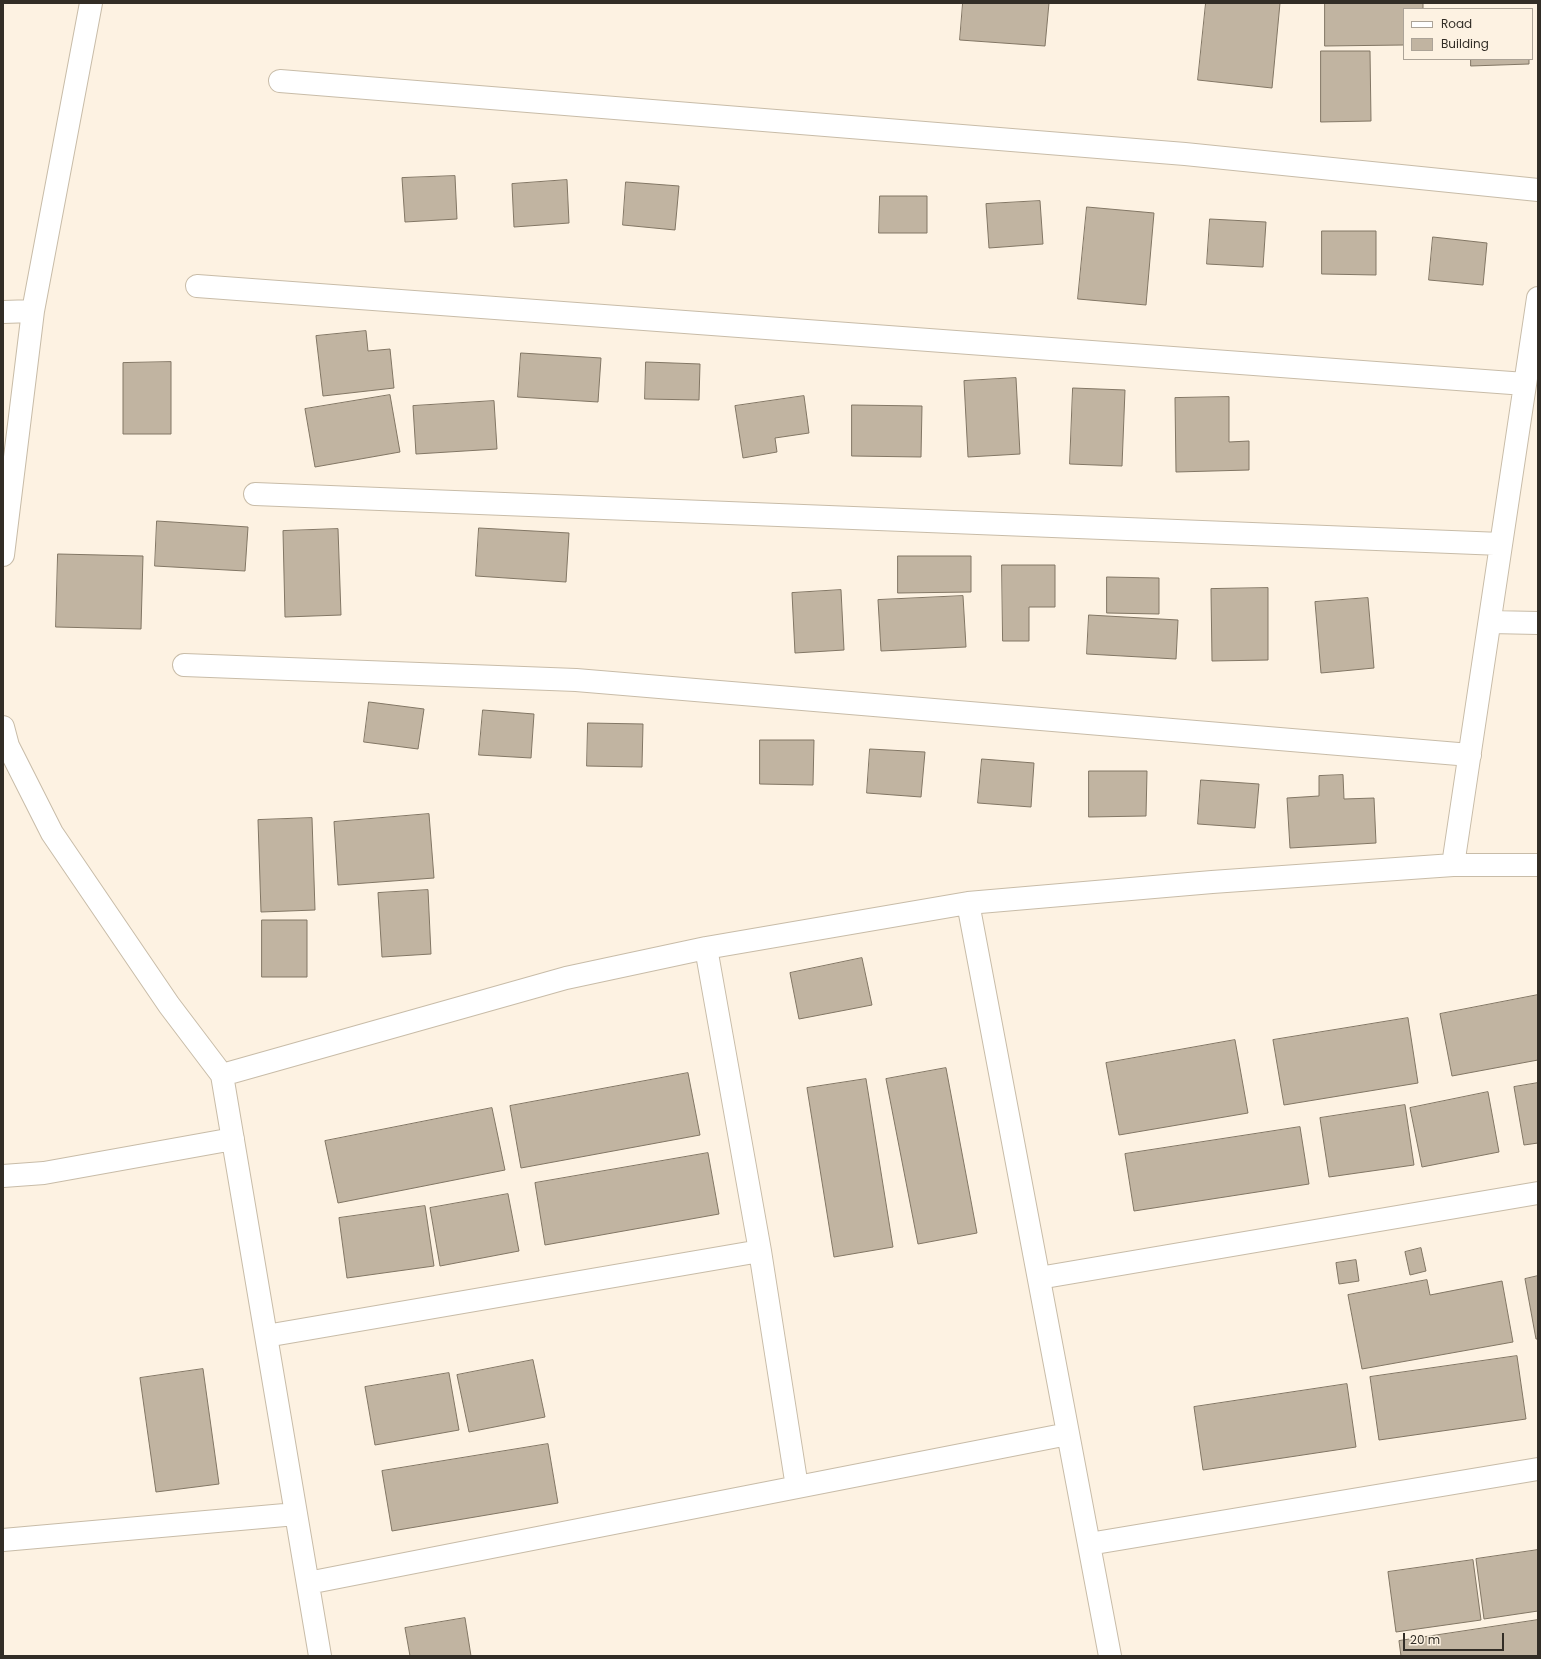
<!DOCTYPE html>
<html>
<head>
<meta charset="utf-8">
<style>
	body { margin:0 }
	#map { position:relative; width:1541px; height:1659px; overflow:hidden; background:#fdf2e2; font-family:Poppins,sans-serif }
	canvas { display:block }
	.frame { position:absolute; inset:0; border:4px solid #322d26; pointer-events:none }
	.legend { position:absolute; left:1403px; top:8px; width:130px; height:52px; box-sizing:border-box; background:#fdf2e2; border:1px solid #aca397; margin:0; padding:5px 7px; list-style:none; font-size:12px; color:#322d26 }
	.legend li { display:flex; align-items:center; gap:8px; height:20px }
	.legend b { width:20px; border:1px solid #aca397 }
	.scale { position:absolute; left:1403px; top:1633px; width:101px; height:18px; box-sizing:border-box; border:2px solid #322d26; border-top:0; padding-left:5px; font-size:12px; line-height:14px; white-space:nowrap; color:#322d26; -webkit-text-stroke:3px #fdf2e2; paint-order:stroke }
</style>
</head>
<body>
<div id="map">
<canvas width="1541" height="1659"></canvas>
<div class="frame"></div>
<ul class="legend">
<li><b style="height:5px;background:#fff"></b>Road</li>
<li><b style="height:11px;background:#c1b4a1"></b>Building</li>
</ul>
<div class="scale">20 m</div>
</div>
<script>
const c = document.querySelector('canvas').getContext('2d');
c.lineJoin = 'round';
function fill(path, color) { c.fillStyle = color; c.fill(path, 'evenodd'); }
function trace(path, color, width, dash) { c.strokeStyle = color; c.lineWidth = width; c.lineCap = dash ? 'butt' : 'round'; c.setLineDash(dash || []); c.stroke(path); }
const building = new Path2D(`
	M963 3H1049L1045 46 960 40Z
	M1206 3H1280L1272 88 1198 80Z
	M1325 3H1423V9H1404V45L1325 46Z
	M1321 51H1370L1371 121 1321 122Z
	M1471 59H1529V64L1471 66Z
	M455 176 457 219 405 222 402 178Z
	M567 180 569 223 514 227 512 184Z
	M626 182 679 186 675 230 623 225Z
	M880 196H927V233H879Z
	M1040 201 1043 244 989 248 986 204Z
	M1087 207 1154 213 1146 305 1078 299Z
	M1210 219 1266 222 1263 267 1207 264Z
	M1322 231H1376V275L1322 274Z
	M1433 237 1487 243 1483 285 1429 280Z
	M366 331 368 351 390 349 394 388 323 396 316 336Z
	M521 353 601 358 598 402 518 397Z
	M171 362V434H123V363Z
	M646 362 700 364 699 400 645 399Z
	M1016 378 1020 454 968 457 964 381Z
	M1073 388 1125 390 1122 466 1070 464Z
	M390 395 400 452 315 467 305 409Z
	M804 396 809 433 775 438 777 452 743 458 735 406Z
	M1229 397V442L1249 441V470L1176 472 1175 398Z
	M494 401 497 449 416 454 413 406Z
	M852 405 922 406 921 457 852 456Z
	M157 521 248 527 245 571 155 566Z
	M479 528 569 533 566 582 476 576Z
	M338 529 341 615 285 617 283 531Z
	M58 554 143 556 141 629 56 627Z
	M898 556H971V592L898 593Z
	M1002 565H1055V607H1029V641H1003Z
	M1107 577 1159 578V614L1107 613Z
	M1268 588V660L1212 661 1211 589Z
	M841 590 844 650 795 653 792 593Z
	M963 596 966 647 881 651 878 600Z
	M1368 598 1374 668 1321 673 1315 602Z
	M1089 615 1178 620 1176 659 1087 654Z
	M369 702 424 709 418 749 364 742Z
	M483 710 534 714 531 758 479 755Z
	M588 723 643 724 642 767 587 766Z
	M760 740H814L813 785 760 784Z
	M870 749 925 752 921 797 867 793Z
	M982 759 1034 763 1031 807 978 803Z
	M1089 771H1147L1146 816 1089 817Z
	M1343 775 1344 799 1374 798 1376 843 1290 848 1287 798 1319 796V776Z
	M1201 780 1259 784 1255 828 1198 824Z
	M429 814 434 878 338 885 334 822Z
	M312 818 315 910 261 912 258 820Z
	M428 890 431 954 382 957 378 893Z
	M262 920H307V977H262Z
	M862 958 872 1005 799 1019 790 973Z
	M1538 995V1060L1452 1076 1440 1014Z
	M1408 1018 1418 1083 1284 1105 1273 1040Z
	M1235 1040 1248 1113 1119 1135 1106 1063Z
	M946 1068 977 1233 918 1244 886 1079Z
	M688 1073 700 1135 521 1168 510 1106Z
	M866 1079 893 1247 834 1257 807 1088Z
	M1538 1083V1143L1524 1145 1514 1087Z
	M1488 1092 1499 1152 1422 1167 1410 1108Z
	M1405 1105 1414 1165 1329 1177 1320 1118Z
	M492 1108 505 1170 338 1203 325 1141Z
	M1300 1127 1309 1184 1134 1211 1125 1154Z
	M708 1153 719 1214 545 1245 535 1183Z
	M508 1194 519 1251 440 1266 430 1208Z
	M425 1206 434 1266 347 1278 339 1218Z
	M1421 1248 1426 1271 1410 1275 1405 1252Z
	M1356 1260 1359 1281 1339 1284 1336 1263Z
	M1538 1276V1339H1536L1525 1279Z
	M1427 1280 1430 1295 1502 1281 1513 1342 1362 1369 1348 1295Z
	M1517 1356 1526 1419 1379 1440 1370 1377Z
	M533 1360 545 1417 469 1432 457 1375Z
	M203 1369 219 1484 156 1492 140 1378Z
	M449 1373 459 1430 375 1445 365 1387Z
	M1347 1384 1356 1447 1203 1470 1194 1407Z
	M548 1444 558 1503 392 1531 382 1471Z
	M1538 1550V1611L1484 1619 1476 1559Z
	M1473 1560 1481 1620 1396 1632 1388 1572Z
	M465 1618 471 1656H410L405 1628Z
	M1538 1620V1656H1401L1399 1641Z`);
fill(building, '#c1b4a1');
trace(building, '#827664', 1);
const minor = new Path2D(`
	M280 81 1185 154 1538 190
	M197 286 1525 384
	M3 312 33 311
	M255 494 1501 544
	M3 555 33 311 91 3
	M1490 622 1538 623
	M184 665 576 680 1470 755
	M3 727 8 746 52 833 169 1005 222 1075 320 1656
	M1453 865 1538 298
	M968 903 1110 1656
	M706 948 760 1251 797 1487
	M222 1075 566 978 706 948 968 903 1212 882 1453 865H1538
	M3 1176 44 1173 233 1139
	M1039 1278 1538 1193
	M266 1336 760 1251
	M3 1540 296 1514
	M1089 1544 1538 1469
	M308 1583 1068 1434`);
trace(minor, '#c8bca8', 24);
trace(minor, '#fff', 22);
</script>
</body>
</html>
